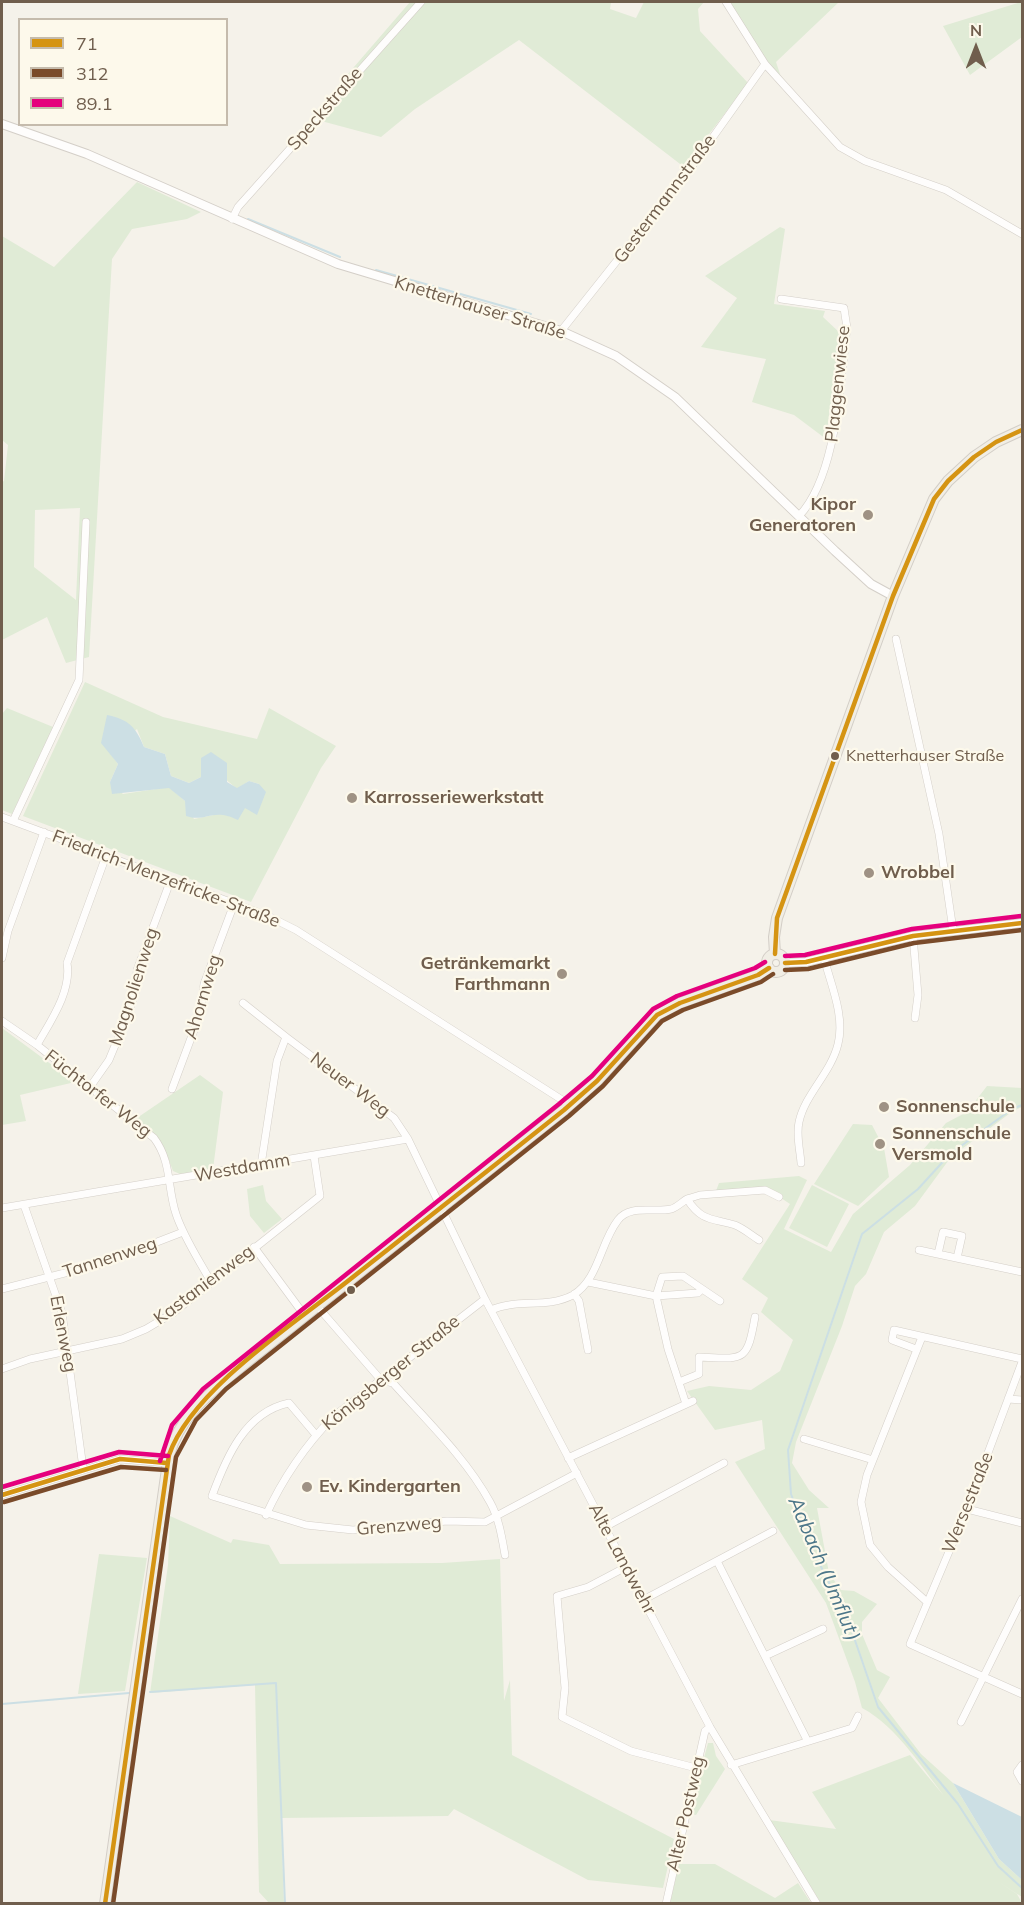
<!DOCTYPE html>
<html>
<head>
<meta charset="utf-8">
<style>
	body { margin:0 }
	#map { position:relative; width:1024px; height:1905px; overflow:hidden; background:#f5f2ea; font-family:Mulish,sans-serif }
	canvas { display:block }
	.frame { position:absolute; inset:0; border:3px solid #705e4d; pointer-events:none }
	.legend { position:absolute; left:18px; top:18px; width:210px; height:108px; box-sizing:border-box; background:#fdf9eb; border:2px solid #c5bbac; margin:0; padding:8px 10px; list-style:none; font-size:18px; color:#705e4d }
	.legend li { display:flex; align-items:center; gap:12px; height:30px }
	.legend b { width:30px; border:2px solid #c5bbac }
	.north { position:absolute; left:946px; top:18px; width:60px; height:60px; -webkit-text-stroke:4px #fdf9eb; paint-order:stroke; rotate:0deg; font-size:16px; font-weight:700; line-height:24px; text-align:center; color:#705e4d }
	.north::after { content:''; display:block; margin:auto; width:21px; height:27px; background:#705e4d; clip-path:polygon(50% 0,100% 100%,50% 72%,0 100%) }
</style>
</head>
<body>
<div id="map">
<canvas width="1024" height="1905"></canvas>
<div class="frame"></div>
<ul class="legend">
<li><b style="height:8px;background:#d59413"></b>71</li>
<li><b style="height:8px;background:#7a4b2a"></b>312</li>
<li><b style="height:8px;background:#e5007d"></b>89.1</li>
</ul>
<div class="north">N</div>
</div>
<script>
const c = document.querySelector('canvas').getContext('2d');
c.lineJoin = 'round';
function fill(path, color) { c.fillStyle = color; c.fill(path, 'evenodd'); }
function trace(path, color, width, dash) { c.strokeStyle = color; c.lineWidth = width; c.lineCap = dash ? 'butt' : 'round'; c.setLineDash(dash || []); c.stroke(path); }
function drawText(font, color, halo, rows, align = 'center') {
  c.font = font + ' Mulish,sans-serif'; c.lineWidth = 4.5; c.setLineDash([]); c.textBaseline = 'middle'; c.strokeStyle = halo; c.fillStyle = color; for (const [text, x, y, turn = 0] of rows) {
    c.save(); c.translate(x, y); c.rotate((+turn || 0) * Math.PI / 180); c.textAlign = isNaN(turn) ? turn : align; if (halo) c.strokeText(text, 0, 0); c.fillText(text, 0, 0); c.restore();
  }
}
fill(new Path2D(`
	M410 2H611L610 9 636 18 644 2H704L698 9 700 31 748 83 684 167 519 40 415 109 381 137 310 118Z
	M730 2H839L776 62 783 83 766 63Z
	M1021 2 1022 37 970 75 943 26Z
	M137 182 201 212 187 219 132 229 112 259 89 657 66 663 47 617 2 640V482L4 481 8 445 2 440V236L54 267ZM80 508 76 600 34 567 35 510Z
	M780 227 785 229 774 304 825 311 823 317 840 333 826 439 794 415 752 402 766 359 701 347 737 298 705 276Z
	M85 682 163 717 257 739 269 708 336 746 321 768 251 902 23 816ZM137 729 144 747 165 754 171 776 189 783 201 777V758L237 789 249 781 259 784 223 813 194 819 185 801 169 787 123 794 110 782 118 764 111 754Z
	M7 708 53 727 12 814 2 810V714Z
	M2 1028 75 1082 20 1095 26 1121 2 1125Z
	M200 1075 223 1092 213 1169 180 1174 173 1171C165 1148 157 1131 134 1120Z
	M987 1086 1022 1088V1107L1013 1111 951 1157 915 1206 884 1232 866 1274 855 1286 842 1326 796 1442 792 1463 809 1490 829 1508H817L829 1573 841 1590 854 1591 877 1604 862 1622V1634L877 1670 890 1677 878 1698 921 1754 953 1783 999 1859 1022 1880V1897L997 1881 1017 1894 1022 1903H821L769 1820 836 1829 812 1792 910 1755 949 1802C923 1770 898 1727 862 1708L855 1682 826 1603 735 1462 765 1449 762 1420 715 1430 687 1391 709 1386 751 1390 780 1371 793 1340 761 1312 768 1298 742 1279 790 1204 766 1188 716 1191 719 1183 799 1176 807 1180 784 1229 831 1252 853 1214 910 1165 946 1123 967 1112Z
	M853 1124 872 1125 884 1148 889 1177 858 1206 814 1184Z
	M263 1185 266 1201 282 1219 264 1233 250 1216 247 1189Z
	M812 1185 849 1204 827 1247 789 1228Z
	M170 1516 231 1543 233 1539 269 1545 280 1564 442 1563 500 1559 504 1701 510 1680 512 1755 674 1839 663 1888 588 1880 454 1809 448 1816 281 1818 284 1903H269L259 1892 255 1685 150 1693 168 1565Z
	M99 1554 147 1558 125 1691 78 1694Z
	M708 1743H713L716 1756 725 1769 696 1815 689 1813Z
	M679 1864H715L775 1898 798 1883 811 1903H670Z`), '#e0ebd6');
fill(new Path2D(`
	M107 715C128 719 136 727 144 747L165 754 171 776 189 783 201 777V758L211 752 227 763V782L237 788 249 781 259 784 266 792 257 815 245 808 238 820C212 807 206 823 186 816L185 801 169 788 112 794 110 782 118 764 101 743Z
	M953 1783 1022 1817V1880L999 1859Z`), '#ccdfe4');
trace(new Path2D(`
	M248 219 340 257
	M376 270 531 314
	M1022 1105 1012 1109 950 1154 918 1189 862 1234 788 1450 791 1494 809 1543 848 1620 878 1707 958 1804 998 1866 1022 1888
	M150 1692 276 1683 285 1904
	M2 1704 129 1693`), '#ccdfe4', 2);
const minor = new Path2D(`
	M726 2 765 64 840 147 865 161 946 190 1022 234
	M232 219 238 207 421 2
	M781 299 844 308 847 328C840 382 837 476 799 516
	M561 331 693 165 765 64
	M896 639 939 834 953 930
	M2 817 268 916 296 930 570 1105
	M13 821 79 680 86 522
	M913 936 918 995 915 1018
	M2 958 8 931 44 832
	M243 1003 286 1037
	M2 1021 37 1045 154 1138C172 1162 167 1187 176 1214 184 1238 199 1260 211 1282
	M37 1045C50 1022 72 991 67 963L106 856
	M90 1087 109 1060 128 1014 136 990 137 970 170 882
	M172 1089 200 1014 204 984 234 904
	M801 1163C800 1150 796 1135 799 1122 805 1094 831 1073 838 1044 845 1016 831 985 824 958
	M261 1165 277 1061 286 1037 394 1118 408 1139
	M687 1199 700 1195 765 1190 779 1197
	M24 1205 62 1313 83 1468
	M2 1208 408 1139 485 1299 710 1727 817 1904
	M254 1247 305 1316
	M919 1250 1022 1272
	M938 1254 943 1232 962 1236 957 1258
	M588 1282 656 1296 668 1349 686 1404
	M2 1289 100 1264 183 1232
	M702 1289 698 1293 656 1296 662 1277 683 1276 720 1301
	M574 1294 579 1301 588 1350
	M317 1306 381 1380 393 1383C426 1420 466 1458 490 1502 499 1518 502 1538 505 1555
	M491 1310C517 1298 547 1309 573 1295 599 1279 600 1243 618 1220 630 1204 654 1213 671 1209 676 1208 682 1202 687 1199 702 1222 712 1218 735 1225 743 1228 751 1235 759 1240
	M922 1337 867 1475 861 1502 870 1545 888 1567 927 1602
	M916 1349 892 1340 894 1330 1022 1359
	M1022 1362 967 1509 910 1644 1022 1694
	M2 1369 30 1359 122 1339 146 1329 173 1313 320 1196 314 1156
	M679 1382 699 1374V1357C744 1359 747 1363 755 1317
	M1008 1399 1022 1400
	M316 1435 289 1403C245 1412 226 1458 212 1496L306 1525 353 1530 447 1521 485 1522 577 1473
	M804 1439 873 1460
	M568 1458 693 1401
	M2 1495 120 1459 167 1463
	M967 1509 1022 1523
	M266 1515C283 1478 305 1446 333 1417L485 1299
	M605 1527 724 1463
	M717 1561 807 1740
	M626 1567 588 1587 557 1596 565 1688 562 1717 631 1751 696 1768
	M643 1600 773 1531
	M765 1656 823 1629
	M961 1722 1022 1599
	M731 1765 852 1728 858 1716
	M1022 1765 1017 1772 1022 1781
	M666 1904 705 1731 710 1727`);
const tertiary = new Path2D(`
	M2 124 87 154 338 264 561 331 616 356 675 397 835 551 871 584 893 596
	M785 963 806 962 913 936 1022 923`);
const primary = new Path2D(`
	M775 954 774 937 777 918 893 596 934 499 948 481 974 457 996 442 1022 430
	M767 963a9 9 0 1 1 18 0a9 9 0 1 1-18 0Z
	M105 1904 169 1455C180 1414 214 1390 244 1364L564 1110 597 1081 657 1015 680 1003 758 975 769 968`);
trace(minor, '#d4cfc8', 8);
trace(tertiary, '#d4cfc8', 10);
trace(primary, '#d3cec7', 12);
trace(minor, '#fefdfc', 7);
trace(tertiary, '#fefdfc', 8);
trace(primary, '#f1eee5', 10);
trace(new Path2D(`
	M775 954 777 918 893 596 934 499 948 481 974 457 996 442 1022 430
	M785 963 806 962 913 936 1022 923
	M2 1495 120 1459 167 1463
	M105 1904 169 1455C192 1389 298 1321 353 1277 424 1221 494 1166 564 1110L597 1081 657 1015 680 1003 758 975 769 968`), '#d59413', 4.5);
trace(new Path2D(`
	M785 970 808 969 914 943 1022 930
	M4 1502 121 1467 166 1470
	M113 1904 176 1457 196 1420 226 1389 569 1116 603 1086 662 1021 683 1010 761 982 773 974`), '#7a4b2a', 4.5);
trace(new Path2D(`
	M785 956 805 955 912 929 1021 916
	M160 1461 172 1425 203 1389 559 1104 592 1076 653 1009 677 996 755 968 765 962
	M2 1487 119 1452 168 1456`), '#e5007d', 4.5);
for (const [x, y, r, color] of [
	[868,515,6,"#9f9284"],
	[835,756,5,"#705e4d"],
	[352,798,6,"#9f9284"],
	[869,873,6,"#9f9284"],
	[562,974,6,"#9f9284"],
	[884,1107,6,"#9f9284"],
	[880,1144,6,"#9f9284"],
	[351,1290,5,"#705e4d"],
	[307,1487,6,"#9f9284"]
]) { const dot = new Path2D(); dot.arc(x, y, r, 0, 2 * Math.PI); c.fillStyle = color; c.fill(dot); trace(dot, '#fdf9eb', 2); }
drawText('16px', '#705e4d', '#fdf9eb', [
	["Knetterhauser Straße",846,756]
], 'left');
drawText('18px', '#705e4d', '#fdf9eb', [
	["Speckstraße",325,109,-49],
	["Gestermannstraße",665,199,-53],
	["Knetterhauser Straße",480,308,17],
	["Plaggenwiese",838,384,-84],
	["Friedrich-Menzefricke-Straße",166,879,21],
	["Magnolienweg",134,987,-72],
	["Ahornweg",203,997,-73],
	["Neuer Weg",350,1085,37],
	["Füchtorfer Weg",98,1094,38],
	["Westdamm",242,1168,-10],
	["Tannenweg",110,1258,-18],
	["Kastanienweg",204,1285,-37],
	["Erlenweg",63,1334,79],
	["Königsberger Straße",391,1373,-39],
	["Wersestraße",968,1503,-68],
	["Grenzweg",399,1526,-5],
	["Alte Landwehr",622,1559,62],
	["Alter Postweg",686,1814,-77]
]);
drawText('bold 18px', '#705e4d', '#fdf9eb', [
	["Kipor",856,505,"right"],
	["Generatoren",856,526,"right"],
	["Karrosseriewerkstatt",364,798],
	["Wrobbel",881,873],
	["Getränkemarkt",550,964,"right"],
	["Farthmann",550,985,"right"],
	["Sonnenschule",896,1107],
	["Sonnenschule",892,1134],
	["Versmold",892,1155],
	["Ev. Kindergarten",319,1487]
], 'left');
drawText('italic 20px', '#4c7689', '#fdf9eb', [
	["Aabach (Umflut)",824,1569,67]
]);
</script>
</body>
</html>
